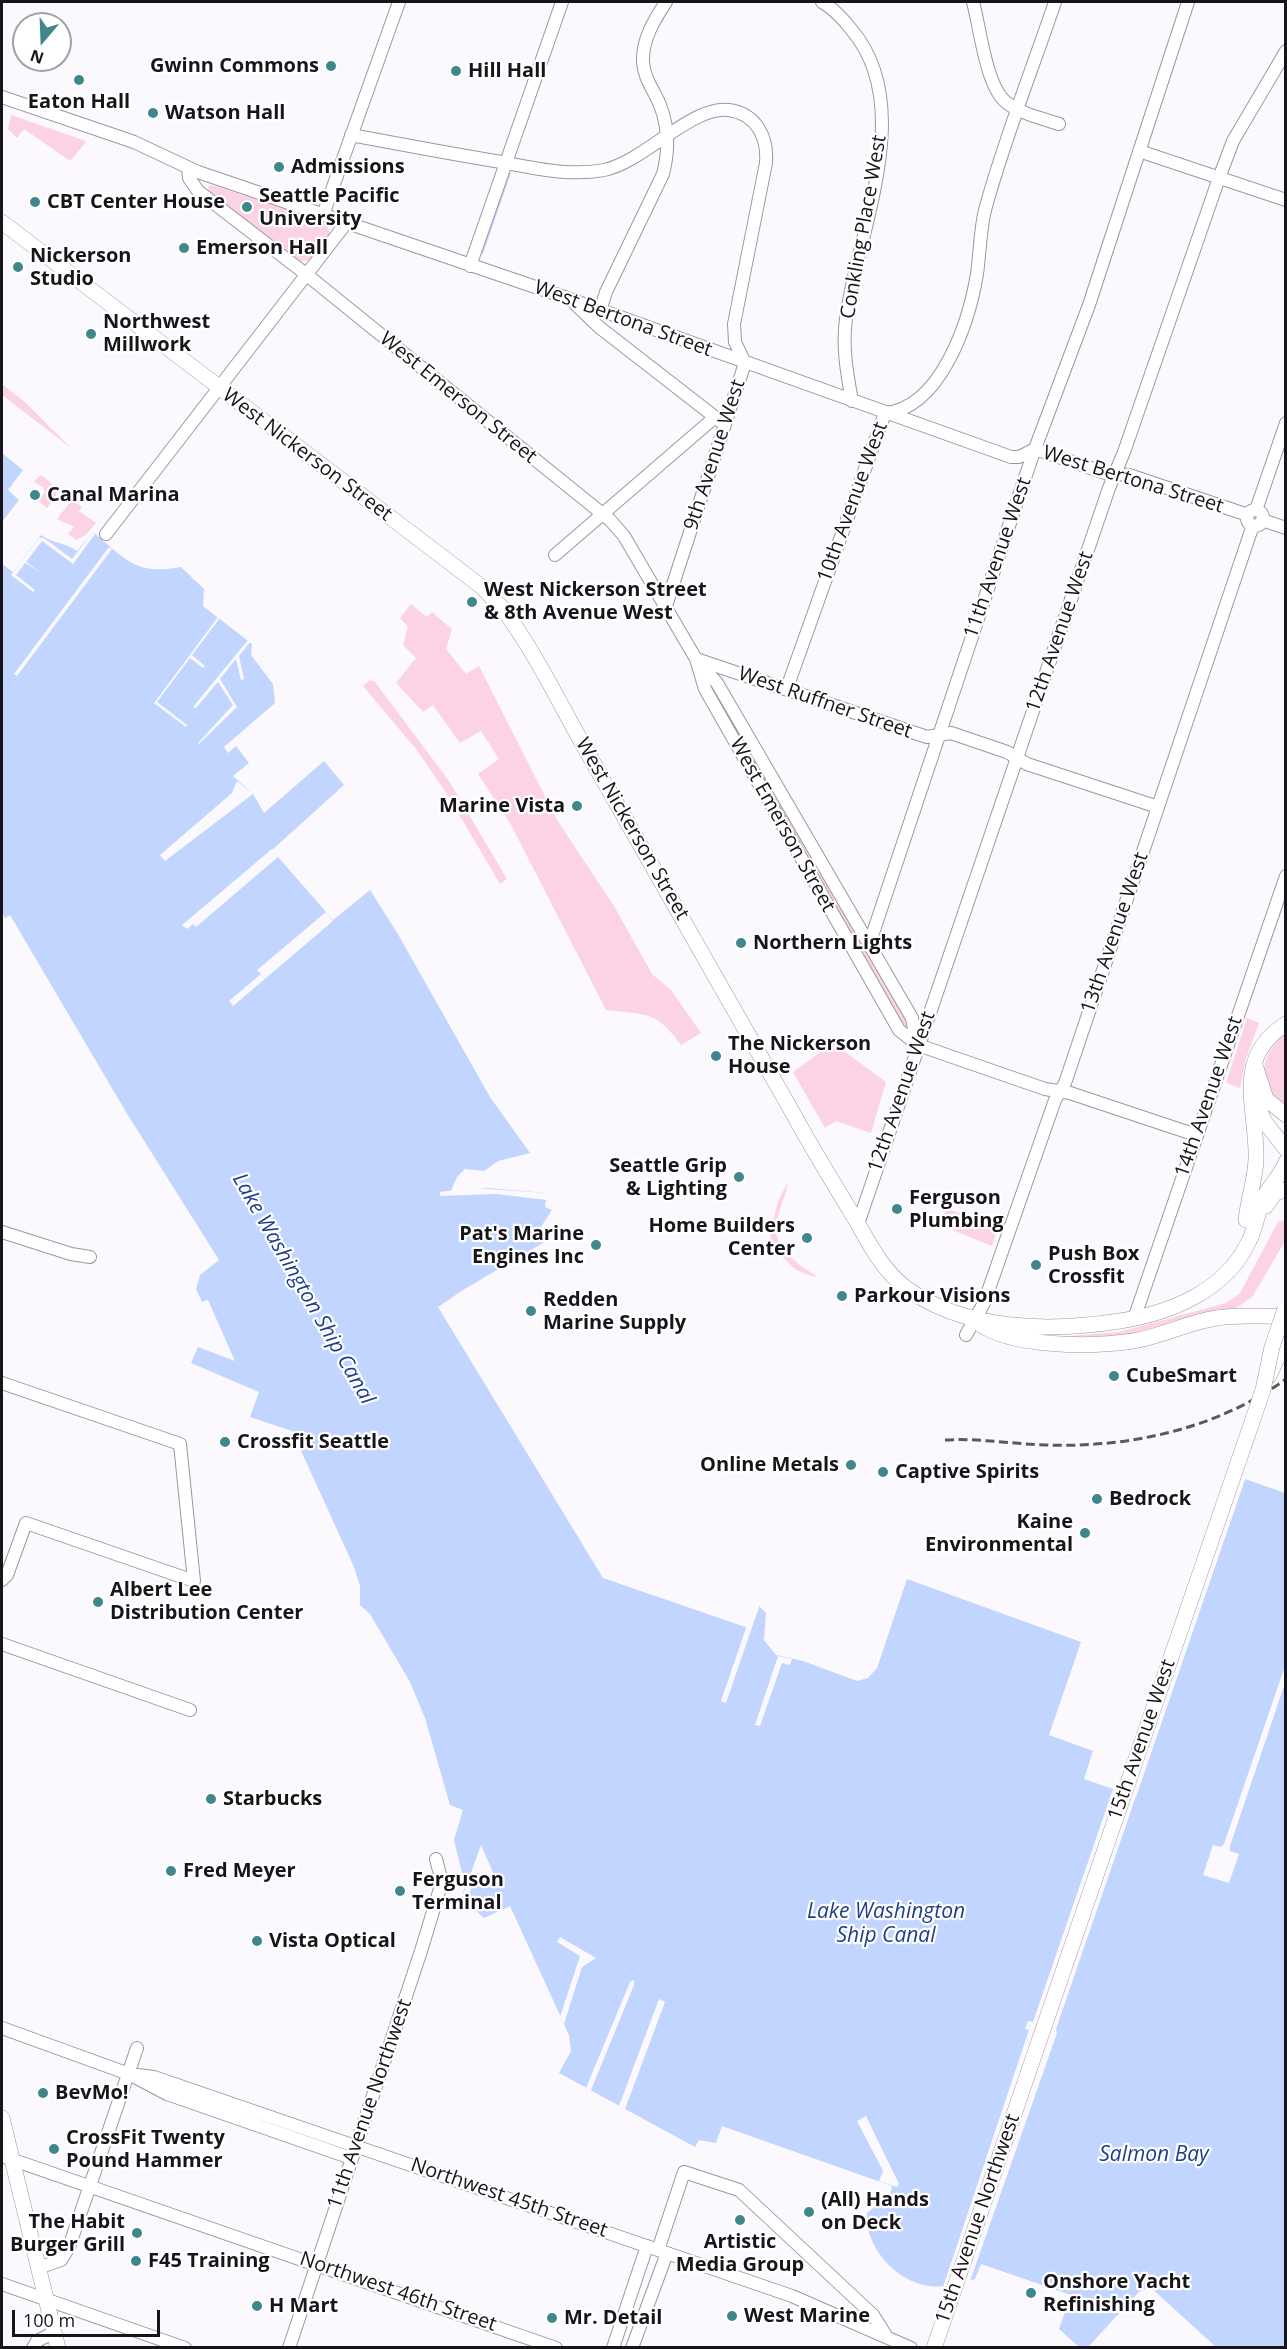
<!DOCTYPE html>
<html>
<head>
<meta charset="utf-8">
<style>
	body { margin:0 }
	#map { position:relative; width:1287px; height:2349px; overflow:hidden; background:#fbf9fe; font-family:"Open Sans",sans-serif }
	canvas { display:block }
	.frame { position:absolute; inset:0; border:3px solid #171519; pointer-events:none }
	.north { position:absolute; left:12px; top:12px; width:60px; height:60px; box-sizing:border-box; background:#fff; border:2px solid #a2a1a3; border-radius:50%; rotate:199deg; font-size:16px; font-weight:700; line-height:24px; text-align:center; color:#171519 }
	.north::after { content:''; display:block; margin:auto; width:21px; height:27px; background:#3f878c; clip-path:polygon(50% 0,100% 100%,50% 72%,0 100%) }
	.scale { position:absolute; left:12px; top:2310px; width:148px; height:27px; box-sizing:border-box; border:3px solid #171519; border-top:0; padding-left:8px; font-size:18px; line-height:21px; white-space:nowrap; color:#171519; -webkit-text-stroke:4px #fff; paint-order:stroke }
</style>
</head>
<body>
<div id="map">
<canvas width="1287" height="2349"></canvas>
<div class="frame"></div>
<div class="north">N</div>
<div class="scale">100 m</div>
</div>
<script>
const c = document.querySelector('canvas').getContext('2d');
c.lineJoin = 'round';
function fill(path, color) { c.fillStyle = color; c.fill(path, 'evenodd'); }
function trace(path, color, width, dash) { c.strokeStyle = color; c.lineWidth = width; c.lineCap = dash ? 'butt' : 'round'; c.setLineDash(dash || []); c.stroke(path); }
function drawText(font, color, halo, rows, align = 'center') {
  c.font = font + ' "Open Sans",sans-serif'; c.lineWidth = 4.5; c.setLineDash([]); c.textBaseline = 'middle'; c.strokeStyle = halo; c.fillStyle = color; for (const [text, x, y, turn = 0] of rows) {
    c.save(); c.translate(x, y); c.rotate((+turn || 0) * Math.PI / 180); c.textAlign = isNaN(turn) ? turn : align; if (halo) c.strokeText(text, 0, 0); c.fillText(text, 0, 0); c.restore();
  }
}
fill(new Path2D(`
	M11 115 86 141V142L70 161 24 129 17 138 8 129Z
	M211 185 326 222 330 235 309 260 298 262 210 195 208 187Z
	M2 384 25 402 71 448 2 395Z
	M39 476H43L55 487 56 495 47 508 38 501 45 492 43 487 34 482Z
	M72 500 82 507 79 511 96 523 86 535 76 540 68 534 74 527 57 519Z
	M411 604 427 617 432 612 452 629 446 649 466 674 479 666 557 820 614 906 652 974 671 990 701 1033 681 1045C656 1010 646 1015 606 1010L510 823 478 774 499 759 481 731 460 743 433 705 423 712 396 683 416 658 403 645 408 627 400 618Z
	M370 680 375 682 449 781 507 879 500 884 447 794 416 749 363 686Z
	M710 684 817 863 811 867 713 696Z
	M820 867 902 1013 910 1030 906 1028 878 987 812 871Z
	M1247 1018 1259 1023 1246 1059 1240 1088 1226 1083Z
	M1285 1034V1109C1257 1087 1257 1057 1285 1034Z
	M833 1043 886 1082 871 1133 836 1121 825 1128 793 1072Z
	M788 1182C783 1212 763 1229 789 1255 798 1264 804 1269 816 1275L814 1277 796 1270 772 1247 770 1234 778 1201Z
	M946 1208 998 1227 992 1246 940 1225Z
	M1285 1220V1241L1253 1296 1231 1312 1139 1335 1044 1338 1119 1332 1226 1303 1240 1293 1278 1222Z`), '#fbd3e5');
fill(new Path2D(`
	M2 453 23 470 8 490 19 500 2 522Z
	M93 532C125 558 134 576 181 567L204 589 203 606 252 644 251 655 273 684 275 703 224 747 228 753 236 746 249 763 233 776 253 794 264 813 324 761 344 785 272 850 333 920 370 890 399 936 490 1097 530 1153 498 1161 484 1171 465 1169 457 1177 451 1191 487 1188 547 1193 545 1207 552 1210 541 1227 548 1240 463 1290 438 1307 603 1578 751 1629 759 1606 766 1613 764 1640 776 1655 803 1661 857 1681 868 1678 877 1668 907 1579 1081 1642 1049 1735 1093 1751 1084 1779 1136 1797 1245 1479 1285 1493V2347H1216L1150 2287 1139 2292 1088 2347H1079L1059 2329 1071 2295 981 2264 975 2279C960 2283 944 2288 929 2286 896 2282 864 2246 867 2213L890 2195 892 2186 722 2126 716 2143 699 2140 695 2147 559 2073 571 2051 569 2035 510 1906 484 1918 462 1898 465 1885 454 1840 463 1810 450 1805 425 1718 410 1682 370 1614 360 1605V1586L354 1567 292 1431 250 1417 259 1392 191 1363 198 1347 235 1361 208 1300 202 1302 196 1289 200 1275 219 1260 126 1112 10 915 5 918 2 912V564L13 572 41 535C54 544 64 542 77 551Z`), '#c1d5ff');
fill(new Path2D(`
	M93 532 95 534 73 564 42 541 26 562 41 573 25 563 16 575 35 590 33 592 11 575 39 538H44L72 559Z
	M109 547 112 549 17 676 14 674Z
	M218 617 220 618 192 655 205 666 203 668 190 658 157 702 187 725 186 727 154 703Z
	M248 640 250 642 239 656 244 679 241 680 236 659 220 679 237 707 199 744 198 743 233 705 218 682 196 708 193 707Z
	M237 781 253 794 165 861 160 855 232 793Z
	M272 849 278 857 196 927 193 924 187 929 182 925Z
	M326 912 333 921 233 1006 229 1001 261 974 257 970Z
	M472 1188 547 1193V1200L496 1194 440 1196V1192Z
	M1246 1476 1056 2029 1057 2033 969 2284 942 2290 1029 2030 1025 2029 1028 2021 1033 2022 1114 1786 1134 1793 1242 1478Z
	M760 1604 726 1703 721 1701 747 1625 756 1605Z
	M778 1656 792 1659 790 1665 782 1663 760 1726 755 1725Z
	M1285 1666V1683L1230 1846V1851L1239 1854 1229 1883 1203 1875 1213 1845 1221 1847 1224 1844Z
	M481 1845 496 1879 477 1873 466 1903 462 1898Z
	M560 1937 596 1958 582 1967 564 2024 560 2017 580 1956 557 1942Z
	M634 1980V1985L591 2090 586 2088 630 1982Z
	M659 1999 665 2002 625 2109 619 2106Z
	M866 2116 899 2184 897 2187 879 2181 883 2171 857 2121Z`), '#fbf9fe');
trace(new Path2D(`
	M482 252 509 174`), '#c1d5ff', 3);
const minor = new Path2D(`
	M822 2C833 8 843 19 851 29 918 107 857 232 846 319 842 346 847 374 852 401
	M973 2C980 27 986 88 1007 103 1022 114 1041 118 1059 124
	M2 97 134 142 198 172 550 292 1011 457H1019L1035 449 1105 473 1129 475 1248 515
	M351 135C399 144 447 153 495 161 530 167 568 177 604 170 644 162 692 105 729 110 757 114 768 138 766 163L734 324 735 342 745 363 665 609
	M1139 151 1286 200
	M188 168 189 178 198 191 307 275 610 520 624 536 696 659 705 689 899 1030 918 1045 1045 1089 1070 1093 1196 1135
	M323 215 399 2
	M470 266 562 2
	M575 304 599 327 720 421
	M600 311 606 292 663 174C669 151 669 128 660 105 654 90 644 79 643 62 642 40 654 20 666 2
	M1256 510 1286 423
	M1247 518a8 8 0 1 1 16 0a8 8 0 1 1-16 0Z
	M1262 520 1286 528
	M106 534 347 222
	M555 555 714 418
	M696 659 927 737 951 733 1007 752 1027 764 1158 807
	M701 665 717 683 912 1018 917 1044
	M787 688 885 413C941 408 969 322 977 274 980 253 980 230 985 210 1004 140 1032 70 1055 2
	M869 945 1033 454 1089 305 1188 2
	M858 1224 1109 488 1124 452 1219 178 1233 141 1286 51
	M2 1232 71 1254 90 1257
	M1134 1319 1286 876
	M966 1335 984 1303 1055 1100 1065 1083 1253 525
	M2 1383 180 1444 194 1581 26 1523 7 1575 2 1580
	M2 1644 190 1710
	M2 2028 129 2074 167 2094 351 2158
	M129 2074 154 2077 792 2296 911 2348
	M2 2156 556 2348
	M658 2250 684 2172 739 2190 873 2315 885 2334
	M38 2268 61 2260 69 2247 137 2048
	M2 2284 185 2348
	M33 2348 37 2341 53 2333
	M289 2348 421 1951 442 1882 436 1859
	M613 2348 647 2246
	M632 2348 667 2253`);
const major = new Path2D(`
	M2 222 482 587 503 609C538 656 563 711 593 762 659 877 725 992 790 1108 810 1145 832 1181 854 1217 869 1243 882 1270 906 1288 966 1331 1049 1332 1120 1321 1170 1313 1226 1291 1249 1241 1256 1228 1257 1213 1263 1199 1269 1186 1281 1176 1286 1162
	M1256 1068 1266 1099 1286 1115
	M1256 1101 1264 1121 1286 1149
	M1266 1206 1275 1193 1286 1190
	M1246 1220C1248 1200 1255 1180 1256 1160 1258 1111 1231 1058 1286 1024
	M977 1322C1010 1348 1092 1347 1133 1341 1161 1337 1188 1322 1217 1318 1239 1314 1263 1317 1286 1316
	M1269 1376 1286 1338
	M2 2118 58 2348
	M934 2348 1036 2050`);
trace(minor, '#9b97a0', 14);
trace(major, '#9b97a0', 16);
trace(minor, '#fff', 12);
trace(major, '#fff', 15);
trace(new Path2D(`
	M945 1440C979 1438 1012 1444 1046 1445 1129 1448 1217 1429 1286 1379`), '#5b595e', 3, [9, 4.5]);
const majorBridge = new Path2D(`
	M1036 2050 1263 1390 1272 1347 1285 1309`);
trace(majorBridge, '#9b97a0', 16, []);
trace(majorBridge, '#fff', 15);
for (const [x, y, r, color] of [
	[331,66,6,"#3f878c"],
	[456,71,6,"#3f878c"],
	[79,80,6,"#3f878c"],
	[153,113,6,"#3f878c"],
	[279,167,6,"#3f878c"],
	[35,202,6,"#3f878c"],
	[247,207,6,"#3f878c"],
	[184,248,6,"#3f878c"],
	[18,267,6,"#3f878c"],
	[91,334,6,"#3f878c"],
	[35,495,6,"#3f878c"],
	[472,602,6,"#3f878c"],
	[577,806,6,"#3f878c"],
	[741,943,6,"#3f878c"],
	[716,1056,6,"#3f878c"],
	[739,1177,6,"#3f878c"],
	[897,1209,6,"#3f878c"],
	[807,1238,6,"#3f878c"],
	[596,1245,6,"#3f878c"],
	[1036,1265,6,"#3f878c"],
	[842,1296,6,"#3f878c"],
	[531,1311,6,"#3f878c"],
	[1114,1376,6,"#3f878c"],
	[225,1442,6,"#3f878c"],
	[851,1465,6,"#3f878c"],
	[883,1472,6,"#3f878c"],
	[1097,1499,6,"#3f878c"],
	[1085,1533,6,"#3f878c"],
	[98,1602,6,"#3f878c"],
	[211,1799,6,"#3f878c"],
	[171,1871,6,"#3f878c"],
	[400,1891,6,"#3f878c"],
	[257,1941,6,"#3f878c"],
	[43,2093,6,"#3f878c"],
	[54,2149,6,"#3f878c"],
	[809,2212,6,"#3f878c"],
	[740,2220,6,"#3f878c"],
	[137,2233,6,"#3f878c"],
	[136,2261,6,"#3f878c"],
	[1031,2293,6,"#3f878c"],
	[257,2306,6,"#3f878c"],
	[732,2316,6,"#3f878c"],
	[552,2318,6,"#3f878c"]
]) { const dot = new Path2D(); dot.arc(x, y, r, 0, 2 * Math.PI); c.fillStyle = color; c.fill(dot); trace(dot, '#fff', 2); }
drawText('bold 20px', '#171519', '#fff', [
	["Gwinn Commons",319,66,"right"],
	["Hill Hall",468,71],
	["Eaton Hall",79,102,"center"],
	["Watson Hall",165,113],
	["Admissions",291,167],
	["Seattle Pacific",259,196],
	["University",259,219],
	["CBT Center House",47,202],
	["Emerson Hall",196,248],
	["Nickerson",30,256],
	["Studio",30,279],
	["Northwest",103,322],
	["Millwork",103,345],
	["Canal Marina",47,495],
	["West Nickerson Street",484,590],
	["& 8th Avenue West",484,613],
	["Marine Vista",565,806,"right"],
	["Northern Lights",753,943],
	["The Nickerson",728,1044],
	["House",728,1067],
	["Seattle Grip",727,1166,"right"],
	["& Lighting",727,1189,"right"],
	["Ferguson",909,1198],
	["Plumbing",909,1221],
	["Home Builders",795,1226,"right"],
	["Center",795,1249,"right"],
	["Pat's Marine",584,1234,"right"],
	["Engines Inc",584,1257,"right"],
	["Push Box",1048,1254],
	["Crossfit",1048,1277],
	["Parkour Visions",854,1296],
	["Redden",543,1300],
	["Marine Supply",543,1323],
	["CubeSmart",1126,1376],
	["Crossfit Seattle",237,1442],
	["Online Metals",839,1465,"right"],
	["Captive Spirits",895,1472],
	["Bedrock",1109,1499],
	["Kaine",1073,1522,"right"],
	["Environmental",1073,1545,"right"],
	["Albert Lee",110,1590],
	["Distribution Center",110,1613],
	["Starbucks",223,1799],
	["Fred Meyer",183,1871],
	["Ferguson",412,1880],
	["Terminal",412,1903],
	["Vista Optical",269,1941],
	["BevMo!",55,2093],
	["CrossFit Twenty",66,2138],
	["Pound Hammer",66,2161],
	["(All) Hands",821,2200],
	["on Deck",821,2223],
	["The Habit",125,2222,"right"],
	["Burger Grill",125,2245,"right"],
	["Artistic",740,2242,"center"],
	["Media Group",740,2265,"center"],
	["F45 Training",148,2261],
	["Onshore Yacht",1043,2282],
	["Refinishing",1043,2305],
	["H Mart",269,2306],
	["West Marine",744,2316],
	["Mr. Detail",564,2318]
], 'left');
drawText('20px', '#171519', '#fff', [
	["Conkling Place West",864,227,-80],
	["West Bertona Street",623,319,20],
	["West Emerson Street",458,398,39],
	["West Nickerson Street",307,455,37],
	["9th Avenue West",715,455,-72],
	["West Bertona Street",1133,480,17],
	["10th Avenue West",853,502,-70],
	["11th Avenue West",998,558,-71],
	["12th Avenue West",1060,632,-71],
	["West Ruffner Street",825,703,19],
	["West Emerson Street",782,825,61],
	["West Nickerson Street",632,829,60],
	["13th Avenue West",1115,933,-71],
	["12th Avenue West",902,1092,-71],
	["14th Avenue West",1209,1097,-71],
	["15th Avenue West",1142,1740,-71],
	["11th Avenue Northwest",370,2104,-71],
	["Northwest 45th Street",509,2198,19],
	["15th Avenue Northwest",978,2219,-71],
	["Northwest 46th Street",398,2292,19]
]);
drawText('italic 21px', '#1f3e8a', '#fff', [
	["Lake Washington Ship Canal",303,1289,60],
	["Lake Washington",886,1912],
	["Ship Canal",886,1936],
	["Salmon Bay",1154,2155]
]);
</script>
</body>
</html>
